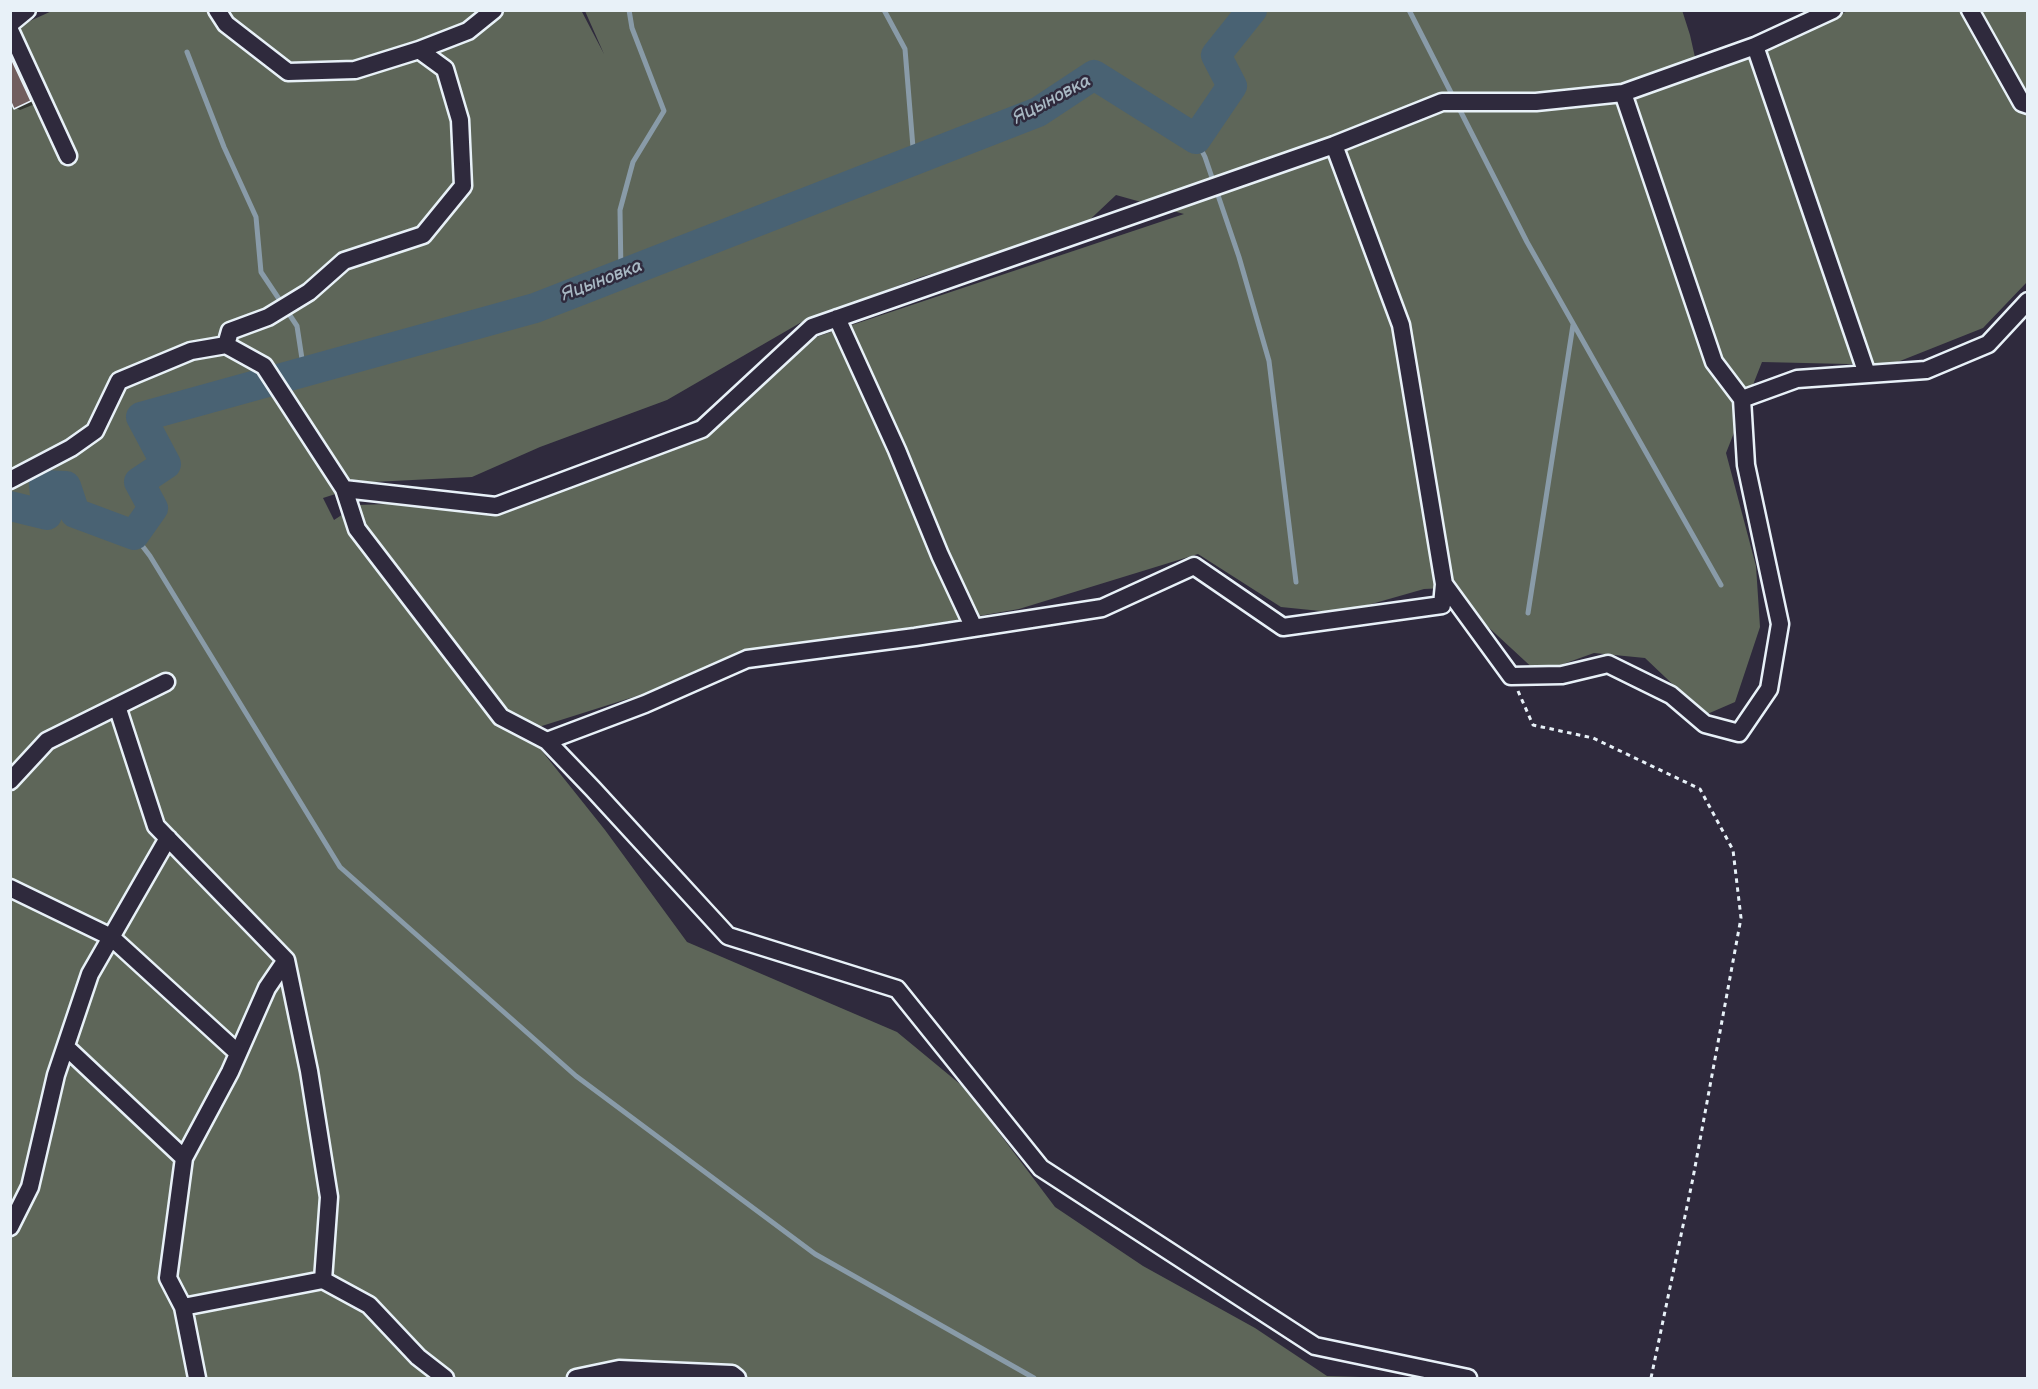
<!DOCTYPE html>
<html>
<head>
<meta charset="utf-8">
<style>
	body { margin:0 }
	#map { position:relative; width:2038px; height:1389px; overflow:hidden; background:#2f2a3d; font-family:"Balsamiq Sans",sans-serif }
	canvas { display:block }
	.frame { position:absolute; inset:0; border:12px solid #e8f1f8; pointer-events:none }
</style>
</head>
<body>
<div id="map">
<canvas width="2038" height="1389"></canvas>
<div class="frame"></div>
</div>
<script>
const c = document.querySelector('canvas').getContext('2d');
c.lineJoin = 'round';
function fill(path, color) { c.fillStyle = color; c.fill(path, 'evenodd'); }
function trace(path, color, width, dash) { c.strokeStyle = color; c.lineWidth = width; c.lineCap = dash ? 'butt' : 'round'; c.setLineDash(dash || []); c.stroke(path); }
function drawText(font, color, halo, rows, align = 'center') {
  c.font = font + ' "Balsamiq Sans",sans-serif'; c.lineWidth = 5; c.setLineDash([]); c.textBaseline = 'middle'; c.strokeStyle = halo; c.fillStyle = color; for (const [text, x, y, turn = 0] of rows) {
    c.save(); c.translate(x, y); c.rotate((+turn || 0) * Math.PI / 180); c.textAlign = isNaN(turn) ? turn : align; if (halo) c.strokeText(text, 0, 0); c.fillText(text, 0, 0); c.restore();
  }
}
fill(new Path2D(`
	M54 10H581L604 54 585 11 1682 10 1690 35 1699 75 1848 11H2027V282L1983 328 1890 365 1762 362 1726 453 1756 566 1760 627 1735 702 1705 715 1645 658 1594 653 1538 673 1446 588 1424 589 1340 613 1281 607 1198 554 1019 609 927 625 772 647 662 688 526 731 605 830 687 942 897 1032 966 1089 1055 1207 1143 1266 1255 1328 1327 1376 1394 1378H11L10 30ZM1116 195 1184 214 813 338 719 409 603 463 480 501 357 505 334 520 323 498 373 482 472 477 540 447 667 400 800 323 921 277 1080 229Z`), '#5e6659');
fill(new Path2D(`
	M19 75 23 78 35 104 20 110 16 108Z`), '#0007');
trace(new Path2D(`
	M884 10 905 49 914 160
	M1409 10 1527 242 1721 585
	M187 52 224 147 256 217 261 272 297 326 304 372
	M1196 139 1205 157 1239 257 1269 361 1296 582
	M621 274 620 210 633 162 664 111 632 28 629 10
	M134 535 150 556 340 867 576 1076 815 1254 1034 1378
	M1528 613 1573 325`), '#899ba8', 5);
trace(new Path2D(`
	M10 506 47 515 44 485 66 486 75 513 134 535 153 508 139 482 166 464 141 417 535 308 1038 112 1094 75 1196 139 1232 86 1216 55 1252 10`), '#496273', 30);
const building = new Path2D(`
	M10 56 31 101 14 109 10 100Z`);
fill(building, '#715e5e');
trace(building, '#e8f1f8', 1.5);
const minor = new Path2D(`
	M217 10 226 24 288 72 355 70 419 50 445 69 460 120 463 186 423 235 344 261 309 292 268 317 230 331 226 345
	M1970 10 2022 103 2028 105
	M10 24 27 10
	M10 30 68 156
	M1755 46 1867 374
	M419 50 468 31 494 10
	M1623 93 1714 362 1742 399
	M1334 145 1401 325 1444 584
	M837 318 897 450 940 555 974 628
	M10 480 71 448 95 431 119 381 191 351 226 345 264 366 344 489 357 529 501 717 547 741 593 789 728 936 897 989 1041 1168 1315 1346 1468 1378
	M344 489 496 506 702 429 812 327 1334 145 1442 102H1536L1623 93 1755 46 1833 10
	M117 706 156 826 286 960 309 1071 329 1197 323 1280 183 1307 197 1378
	M547 741 645 704 747 659 915 637 1102 608 1194 566 1283 627 1442 605 1444 584 1511 676 1562 675 1608 664 1671 695 1705 724 1739 733 1769 689 1780 624 1746 465 1742 399 1797 379 1926 370 1988 344 2028 301
	M10 781 47 741 166 682
	M10 888 111 937 238 1053
	M66 1047 184 1158
	M10 1227 30 1187 56 1075 90 974 168 838
	M323 1280 369 1305 418 1357 445 1378
	M183 1307 168 1278 184 1158 230 1072 267 988 286 960
	M576 1378 619 1369 732 1374 737 1378`);
trace(minor, '#e8f1f8', 21);
trace(new Path2D(`
	M1518 691 1533 725 1593 738 1700 789 1733 850 1741 918 1693 1178 1651 1378`), '#e8f1f8', 3, [4.5, 4.5]);
trace(minor, '#2f2a3d', 16);
drawText('italic 18px', '#a8b8c3', '#2f2a3d', [
	["Яцыновка",1052,100,-28],
	["Яцыновка",602,281,-21]
]);
</script>
</body>
</html>
